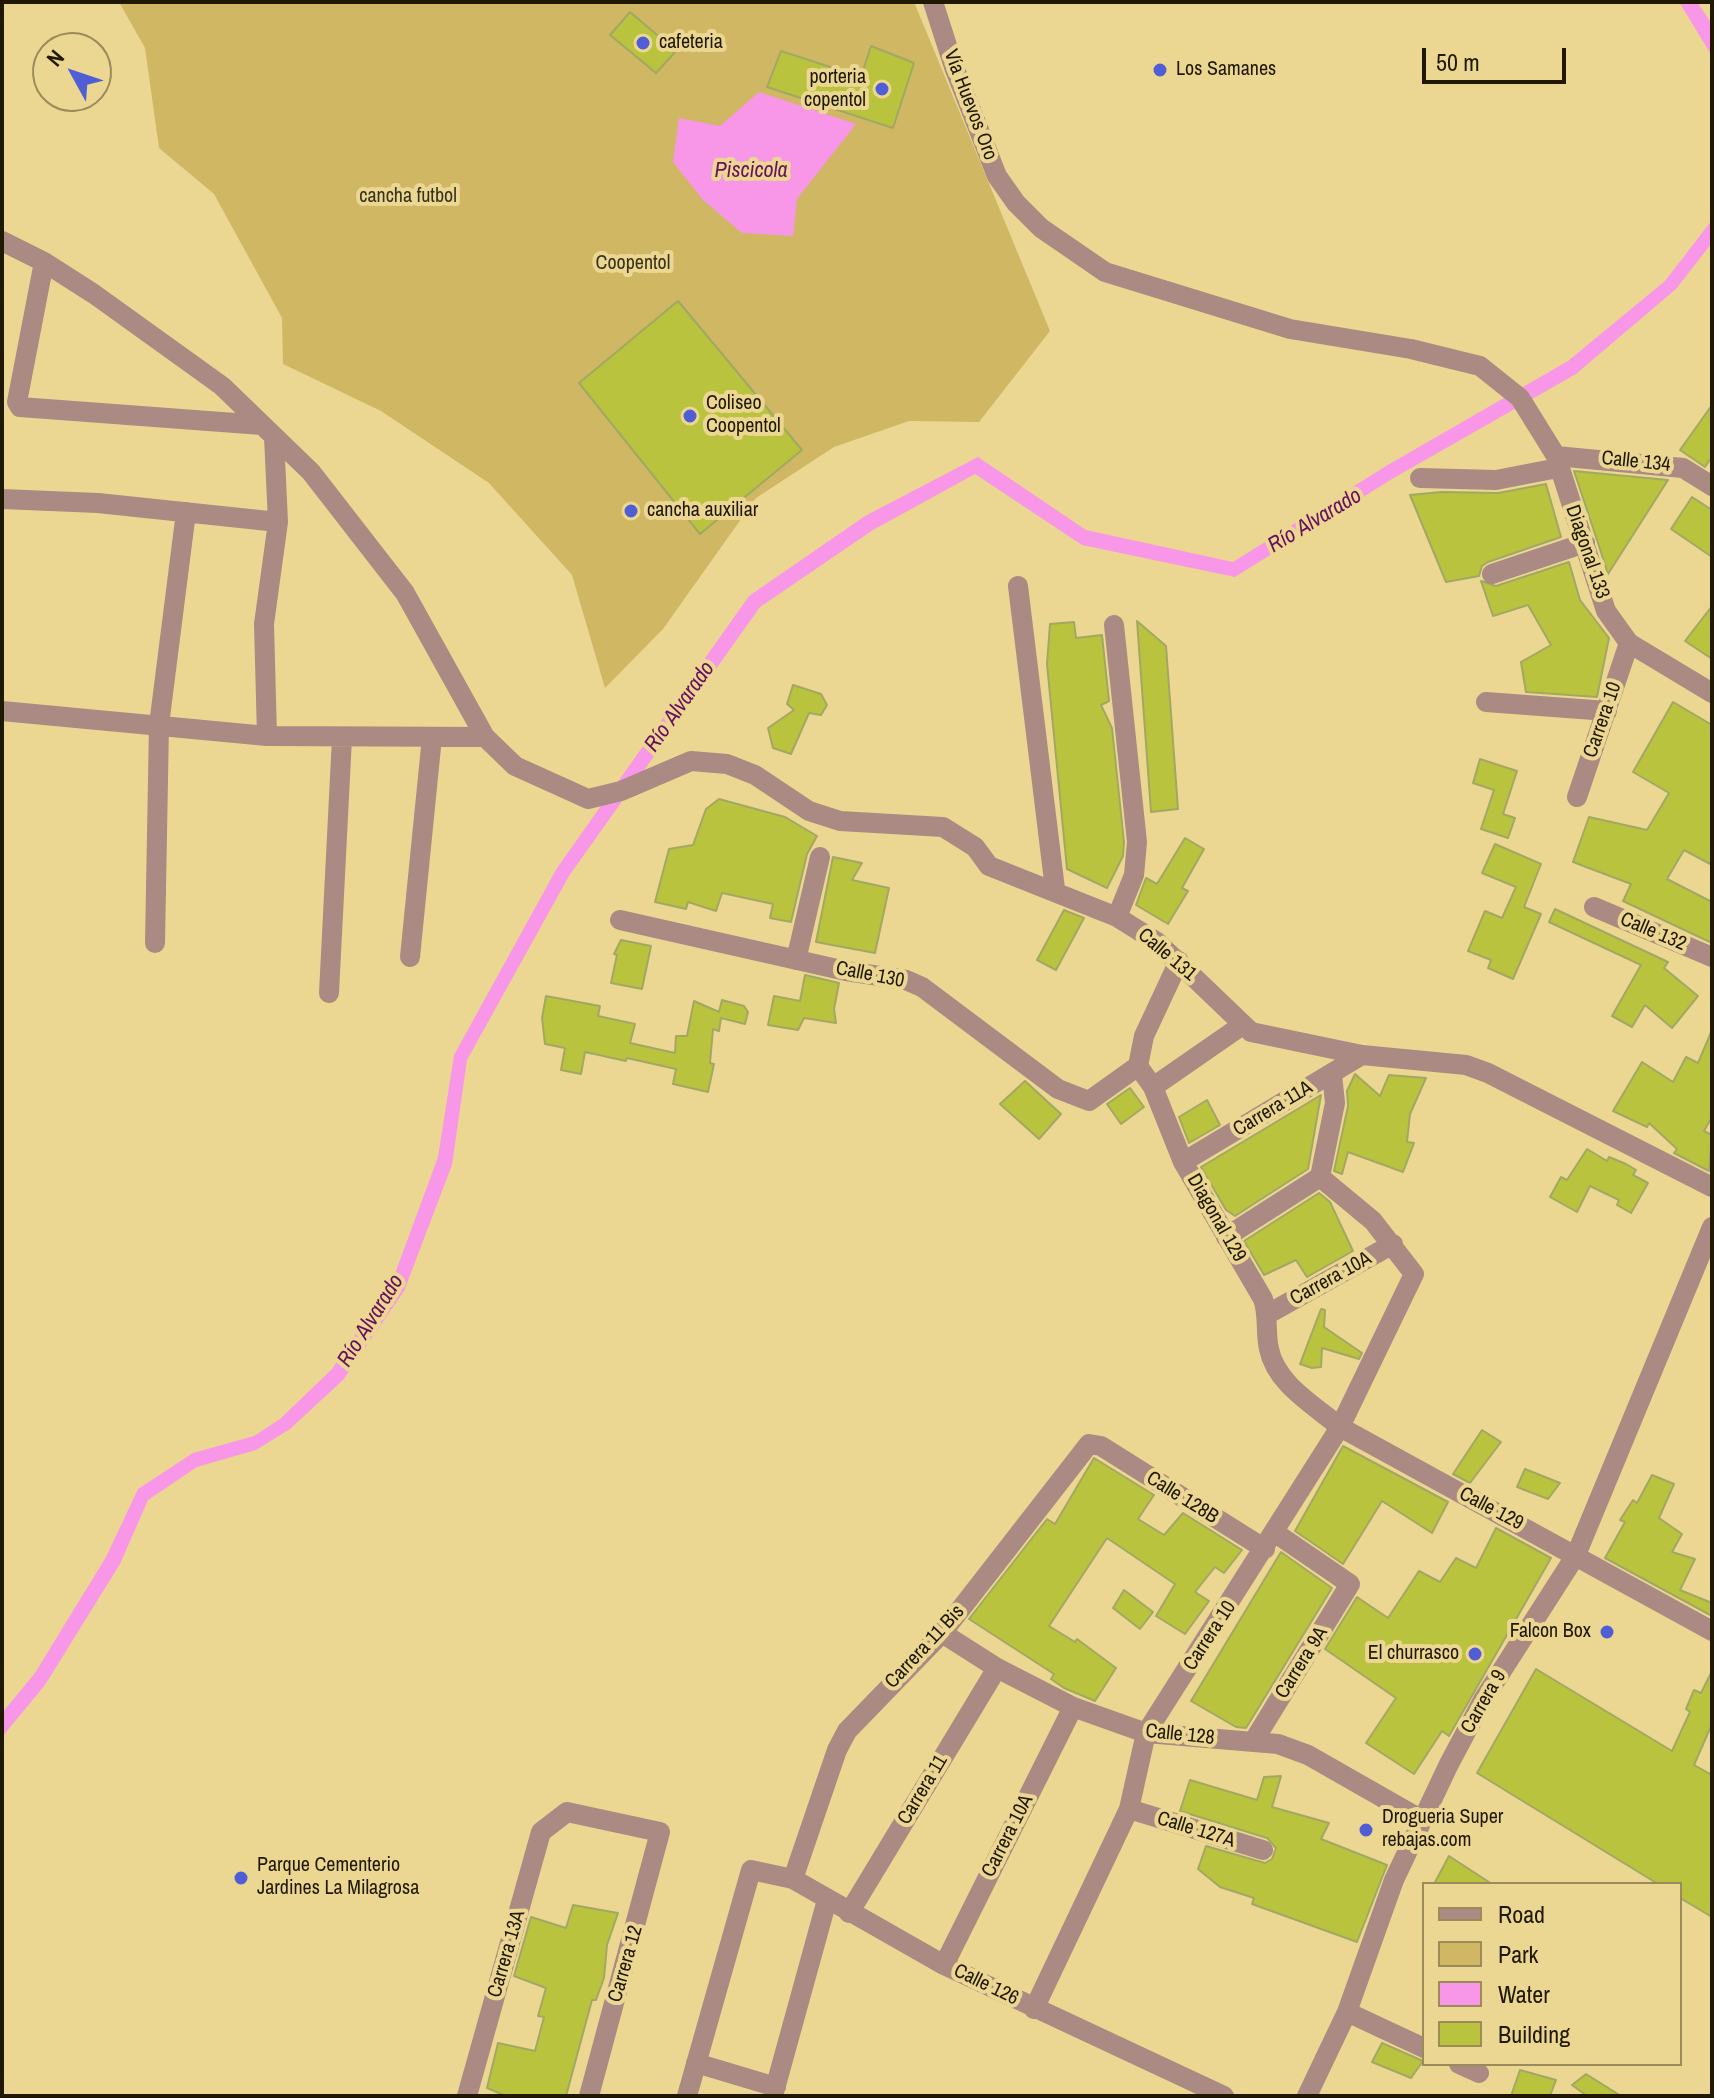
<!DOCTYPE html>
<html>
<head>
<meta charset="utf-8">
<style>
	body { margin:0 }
	#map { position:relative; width:1714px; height:2098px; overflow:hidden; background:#ecd792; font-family:"Archivo Narrow",sans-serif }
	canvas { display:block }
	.frame { position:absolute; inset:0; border:4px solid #201800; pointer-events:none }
	.legend { position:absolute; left:1422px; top:1882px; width:260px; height:184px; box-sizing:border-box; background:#ecd792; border:2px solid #9a8b58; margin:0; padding:10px 14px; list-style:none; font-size:24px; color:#201800 }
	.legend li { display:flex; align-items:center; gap:16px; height:40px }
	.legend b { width:40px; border:2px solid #9a8b58 }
	.north { position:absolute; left:32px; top:32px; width:80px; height:80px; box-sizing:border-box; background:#ecd792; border:2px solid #9a8b58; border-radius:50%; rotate:310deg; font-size:22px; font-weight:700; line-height:32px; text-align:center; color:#201800 }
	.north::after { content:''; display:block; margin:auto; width:28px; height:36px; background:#4f5ed4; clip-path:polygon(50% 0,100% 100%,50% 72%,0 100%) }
	.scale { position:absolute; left:1422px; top:48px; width:144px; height:36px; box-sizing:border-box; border:4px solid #201800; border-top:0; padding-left:10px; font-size:24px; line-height:28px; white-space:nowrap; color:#201800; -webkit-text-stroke:6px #ecd792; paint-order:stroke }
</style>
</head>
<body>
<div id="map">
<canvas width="1714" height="2098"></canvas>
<div class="frame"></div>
<ul class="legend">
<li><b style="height:10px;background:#aa8a83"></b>Road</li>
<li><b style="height:22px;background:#d0b763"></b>Park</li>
<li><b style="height:22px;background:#f897e8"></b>Water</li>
<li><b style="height:22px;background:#bac33d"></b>Building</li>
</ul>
<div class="north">N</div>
<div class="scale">50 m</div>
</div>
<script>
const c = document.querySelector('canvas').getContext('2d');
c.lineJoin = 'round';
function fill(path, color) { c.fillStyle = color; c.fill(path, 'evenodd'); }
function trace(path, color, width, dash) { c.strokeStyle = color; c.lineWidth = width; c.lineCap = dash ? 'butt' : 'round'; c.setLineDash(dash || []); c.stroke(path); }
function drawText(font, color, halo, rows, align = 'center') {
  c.font = font + ' "Archivo Narrow",sans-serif'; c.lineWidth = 8; c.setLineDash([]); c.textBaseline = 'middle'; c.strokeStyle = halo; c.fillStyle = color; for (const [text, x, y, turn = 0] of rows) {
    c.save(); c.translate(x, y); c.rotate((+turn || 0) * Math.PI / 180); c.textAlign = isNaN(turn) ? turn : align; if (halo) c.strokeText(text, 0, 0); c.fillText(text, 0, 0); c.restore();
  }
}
fill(new Path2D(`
	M119 2H914L1050 331 979 422 909 421 834 447 756 498 663 629 605 688 572 575 489 483 381 411 283 364 282 318 214 194 159 148 145 48Z`), '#d0b763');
fill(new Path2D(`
	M1679 2H1697L1712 24V56Z
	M759 92 856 124 797 199 793 236 742 233 703 200 673 162 679 118 720 126Z
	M1712 220V243L1676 289 1576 374 1392 479 1235 577 1082 545 975 474 873 530 760 607 569 876 467 1060 452 1165 404 1291 343 1380 290 1429 256 1450 197 1467 148 1500 120 1564 45 1685 2 1737V1713L35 1673 106 1557 138 1489 193 1453 254 1436 280 1419 332 1369 393 1279 438 1157 454 1055 557 868 749 596 865 516 978 457 1086 530 1233 562 1386 466 1568 361 1665 281Z`), '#f897e8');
const building = new Path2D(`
	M630 12 676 51 656 73 610 35Z
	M871 46 914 63 893 128 767 87 781 51 861 77Z
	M678 301 802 450 700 534 579 383Z
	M1712 405V457L1705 467 1680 450Z
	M1574 471 1668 480 1608 574 1597 540Z
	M1546 484 1561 537 1488 562 1482 566 1479 576 1446 582 1410 495 1441 492 1498 493Z
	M1692 497 1712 510V557L1671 529Z
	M1569 562 1580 600 1609 638 1597 697 1526 692 1521 662 1551 645 1528 605 1493 616 1481 581 1496 586Z
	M1712 606V659L1685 641Z
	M1137 621 1166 646 1178 809 1151 812Z
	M1074 622 1076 638 1102 635 1109 701 1101 705 1112 728 1124 842 1123 856 1107 888 1067 869 1047 664 1050 624Z
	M793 685 821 694 827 705 821 715 809 713 791 754 773 748 768 728 794 710 787 704Z
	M1673 702 1712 725V865L1684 850 1667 879 1712 902V943L1623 901 1631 884 1573 862 1589 817 1647 830 1669 793 1633 772Z
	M1480 759 1517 771 1503 814 1515 818 1508 838 1481 829 1494 790 1473 783Z
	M719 799 785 817 817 836 807 854 791 922 770 918 773 904 722 893 716 911 688 902 686 909 655 902 669 849 693 845 706 809Z
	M1185 838 1204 849 1182 888 1188 891 1168 924 1136 905 1146 878 1157 884Z
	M1495 844 1541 864 1524 907 1541 914 1513 979 1488 968 1491 960 1468 951 1485 911 1502 918 1516 887 1482 873Z
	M833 857 862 863 852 880 889 888 875 953 816 942Z
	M1555 909 1668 962 1664 968 1698 996 1672 1028 1645 1005 1632 1027 1612 1016 1641 965 1549 922Z
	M1064 910 1084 918 1056 970 1037 960Z
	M621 940 651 946 642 989 611 983 617 955 614 954Z
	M805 975 839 983 834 1009 836 1023 804 1018 798 1030 768 1025 774 996 800 1001Z
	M546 996 600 1006 598 1016 635 1024 630 1043 675 1053 676 1036H687L694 1001 719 1012 722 1000 744 1006 748 1012 745 1024 721 1018 719 1031 713 1029 710 1063 714 1064 708 1092 673 1084 676 1069 627 1058 626 1061 585 1052 581 1074 561 1070 565 1048 545 1044 542 1018Z
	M1712 1030V1117L1704 1131 1712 1135 1709 1171 1674 1153 1677 1149 1649 1123 1647 1127 1613 1111 1642 1062 1673 1082 1686 1057 1698 1063Z
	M1355 1074 1380 1096 1389 1075 1426 1078 1410 1114 1407 1142 1414 1143 1403 1172 1348 1152 1342 1174 1334 1171 1348 1106 1347 1091Z
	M1025 1081 1061 1114 1039 1139 1000 1104Z
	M1130 1088 1144 1107 1121 1124 1107 1104Z
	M1321 1095 1308 1169 1235 1216 1226 1210 1201 1167Z
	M1207 1100 1220 1125 1189 1143 1179 1117Z
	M1587 1149 1607 1161 1609 1157 1626 1164 1636 1170 1633 1175 1648 1183 1631 1213 1617 1205 1619 1200 1590 1186 1577 1212 1550 1197 1561 1177 1567 1180Z
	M1319 1193 1330 1202 1353 1251 1307 1277 1296 1260 1264 1275 1244 1241Z
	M1321 1309 1325 1310 1324 1327 1362 1353 1359 1359 1322 1348 1321 1367 1312 1368 1300 1364Z
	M1482 1430 1501 1442 1470 1483 1453 1474Z
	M1343 1446 1448 1502 1432 1533 1382 1501 1343 1564 1295 1531Z
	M1094 1458 1154 1495 1138 1519 1164 1535 1183 1513 1242 1550 1224 1573 1215 1567 1195 1592 1209 1601 1185 1634 1156 1616 1175 1584 1107 1538 1049 1626 1075 1642 1077 1639 1116 1668 1095 1701 1064 1688 1051 1679 1054 1674 969 1619 1047 1519 1055 1524Z
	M1525 1469 1560 1483 1548 1499 1517 1487Z
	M1652 1475 1674 1484 1659 1518 1682 1534 1672 1552 1695 1559 1680 1590 1712 1603V1616L1605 1558 1625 1522 1620 1520 1633 1500 1637 1503Z
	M1496 1528 1551 1558 1449 1736 1442 1731 1414 1774 1366 1743 1396 1698 1325 1649 1357 1597 1388 1618 1419 1571 1440 1582 1456 1558 1476 1568Z
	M1281 1552 1332 1588 1246 1728 1236 1727 1191 1701Z
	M1124 1590 1153 1612 1140 1629 1113 1608Z
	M1536 1669 1672 1751 1690 1712 1686 1709 1694 1690 1701 1693 1712 1671V1724L1694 1765 1712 1775V1917L1680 1898V1884H1658L1477 1773Z
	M1281 1776 1272 1807 1329 1823 1321 1839 1387 1865 1357 1942 1252 1904 1254 1898 1220 1887 1198 1869 1206 1846 1265 1863 1272 1859 1276 1848 1267 1838 1180 1811 1190 1780 1257 1800 1264 1777Z
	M1449 1856 1492 1884H1434Z
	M573 1905 618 1913 607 1945 604 1978 596 2000H592L566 2096H506L487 2088 498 2043 535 2051 544 2017 538 2016 546 1988 514 1976 531 1917 566 1928Z
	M1382 2043 1423 2061 1411 2078 1372 2062Z
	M1520 2070 1556 2080 1550 2096H1511Z
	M1586 2074 1621 2096H1587L1572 2085Z`);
fill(building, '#bac33d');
trace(building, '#a2a864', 2);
trace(new Path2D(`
	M933 2 954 67 997 176 1016 203 1041 228 1105 272 1290 329 1411 349 1480 366 1520 398 1556 456 1606 611 1629 643 1712 693
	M2 241 44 262 94 294 222 386 311 472 405 593 485 737 515 766 588 799 621 791 691 761 727 764 755 775 809 811 840 821 943 827 975 847 989 866 1117 917 1157 942 1251 1032 1362 1055 1466 1065 1488 1073 1712 1187
	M44 262 17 402 20 407 262 425
	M274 437 278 522 264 624 267 736 485 737
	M1556 456 1683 468 1712 486
	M1420 478 1496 480 1558 468
	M2 499 98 503 278 522
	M1492 574 1585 543
	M1018 586 1055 889
	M1114 625 1137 842 1134 875 1117 917
	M1486 702 1607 711
	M2 711 267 736
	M1577 797 1629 643
	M1594 907 1712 957
	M620 920 846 971 906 980 922 987 1058 1089 1089 1101 1138 1066 1144 1036 1179 961
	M155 943 159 725 186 512
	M410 957 432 737
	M796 960 820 857
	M329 993 342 738
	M1138 1066 1153 1087 1183 1162 1263 1299C1269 1316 1265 1332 1269 1349 1276 1384 1314 1405 1340 1427L1712 1631
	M1153 1087 1241 1026
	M1183 1162 1362 1055
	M1226 1237 1320 1177 1335 1103 1332 1074
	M1268 1314 1393 1244
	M942 1633 997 1668 1073 1707 1146 1733 1278 1744 1308 1755 1422 1820
	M1253 1742 1350 1584 1274 1532
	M1129 1809 1263 1850
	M793 1879 837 1750 847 1731 942 1633 1089 1444 1101 1446 1265 1549
	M849 1913 997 1668
	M944 1965 1073 1707
	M1034 2009 1129 1809 1146 1733 1340 1427 1414 1274 1373 1221 1320 1177
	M1347 2012 1424 2048
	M696 2063 776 2087
	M1459 2064 1479 2073
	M467 2096 541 1832 567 1812 660 1832 589 2096
	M687 2096 751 1870 793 1879 944 1965 1224 2096
	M773 2096 827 1900
	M1307 2096 1347 2012 1394 1880 1449 1764 1483 1700 1576 1555 1712 1227`), '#aa8a83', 20);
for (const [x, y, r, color] of [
	[643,43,8,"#4f5ed4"],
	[1160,70,8,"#4f5ed4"],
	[882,89,8,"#4f5ed4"],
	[690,416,8,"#4f5ed4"],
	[631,511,8,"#4f5ed4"],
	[1607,1632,8,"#4f5ed4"],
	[1475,1654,8,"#4f5ed4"],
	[1366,1830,8,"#4f5ed4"],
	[241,1878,8,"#4f5ed4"]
]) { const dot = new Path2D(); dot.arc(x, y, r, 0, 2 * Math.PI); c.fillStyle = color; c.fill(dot); trace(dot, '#ecd792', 3); }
drawText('20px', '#201800', '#ecd792', [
	["cafeteria",659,43],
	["Los Samanes",1176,70],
	["porteria",866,78,"right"],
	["copentol",866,101,"right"],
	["Coliseo",706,404],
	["Coopentol",706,427],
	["cancha auxiliar",647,511],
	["Falcon Box",1591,1632,"right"],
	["El churrasco",1459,1654,"right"],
	["Drogueria Super",1382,1818],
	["rebajas.com",1382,1841],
	["Parque Cementerio",257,1866],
	["Jardines La Milagrosa",257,1889]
], 'left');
drawText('20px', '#201800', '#ecd792', [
	["Vía Huevos Oro",970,105,69],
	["Calle 134",1636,462,6],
	["Diagonal 133",1587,552,71],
	["Carrera 10",1603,720,-71],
	["Calle 132",1653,932,23],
	["Calle 131",1167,955,40],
	["Calle 130",870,975,11],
	["Carrera 11A",1273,1109,-31],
	["Diagonal 129",1216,1218,60],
	["Carrera 10A",1331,1279,-29],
	["Calle 128B",1182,1498,32],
	["Calle 129",1491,1509,28],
	["Carrera 10",1210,1636,-57],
	["Carrera 11 Bis",925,1647,-47],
	["Carrera 9A",1302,1663,-58],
	["Carrera 9",1484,1702,-60],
	["Calle 128",1180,1735,6],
	["Carrera 11",923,1790,-59],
	["Calle 127A",1196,1830,17],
	["Carrera 10A",1008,1836,-63],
	["Carrera 13A",507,1954,-74],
	["Carrera 12",626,1964,-74],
	["Calle 126",986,1985,26]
]);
drawText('20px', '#38311b', '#ecd792', [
	["cancha futbol",408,197],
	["Coopentol",633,264]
]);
drawText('italic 22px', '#67115e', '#ecd792', [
	["Piscicola",751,171],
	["Río Alvarado",1315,521,-31],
	["Río Alvarado",680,707,-55],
	["Río Alvarado",371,1321,-58]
]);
</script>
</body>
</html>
